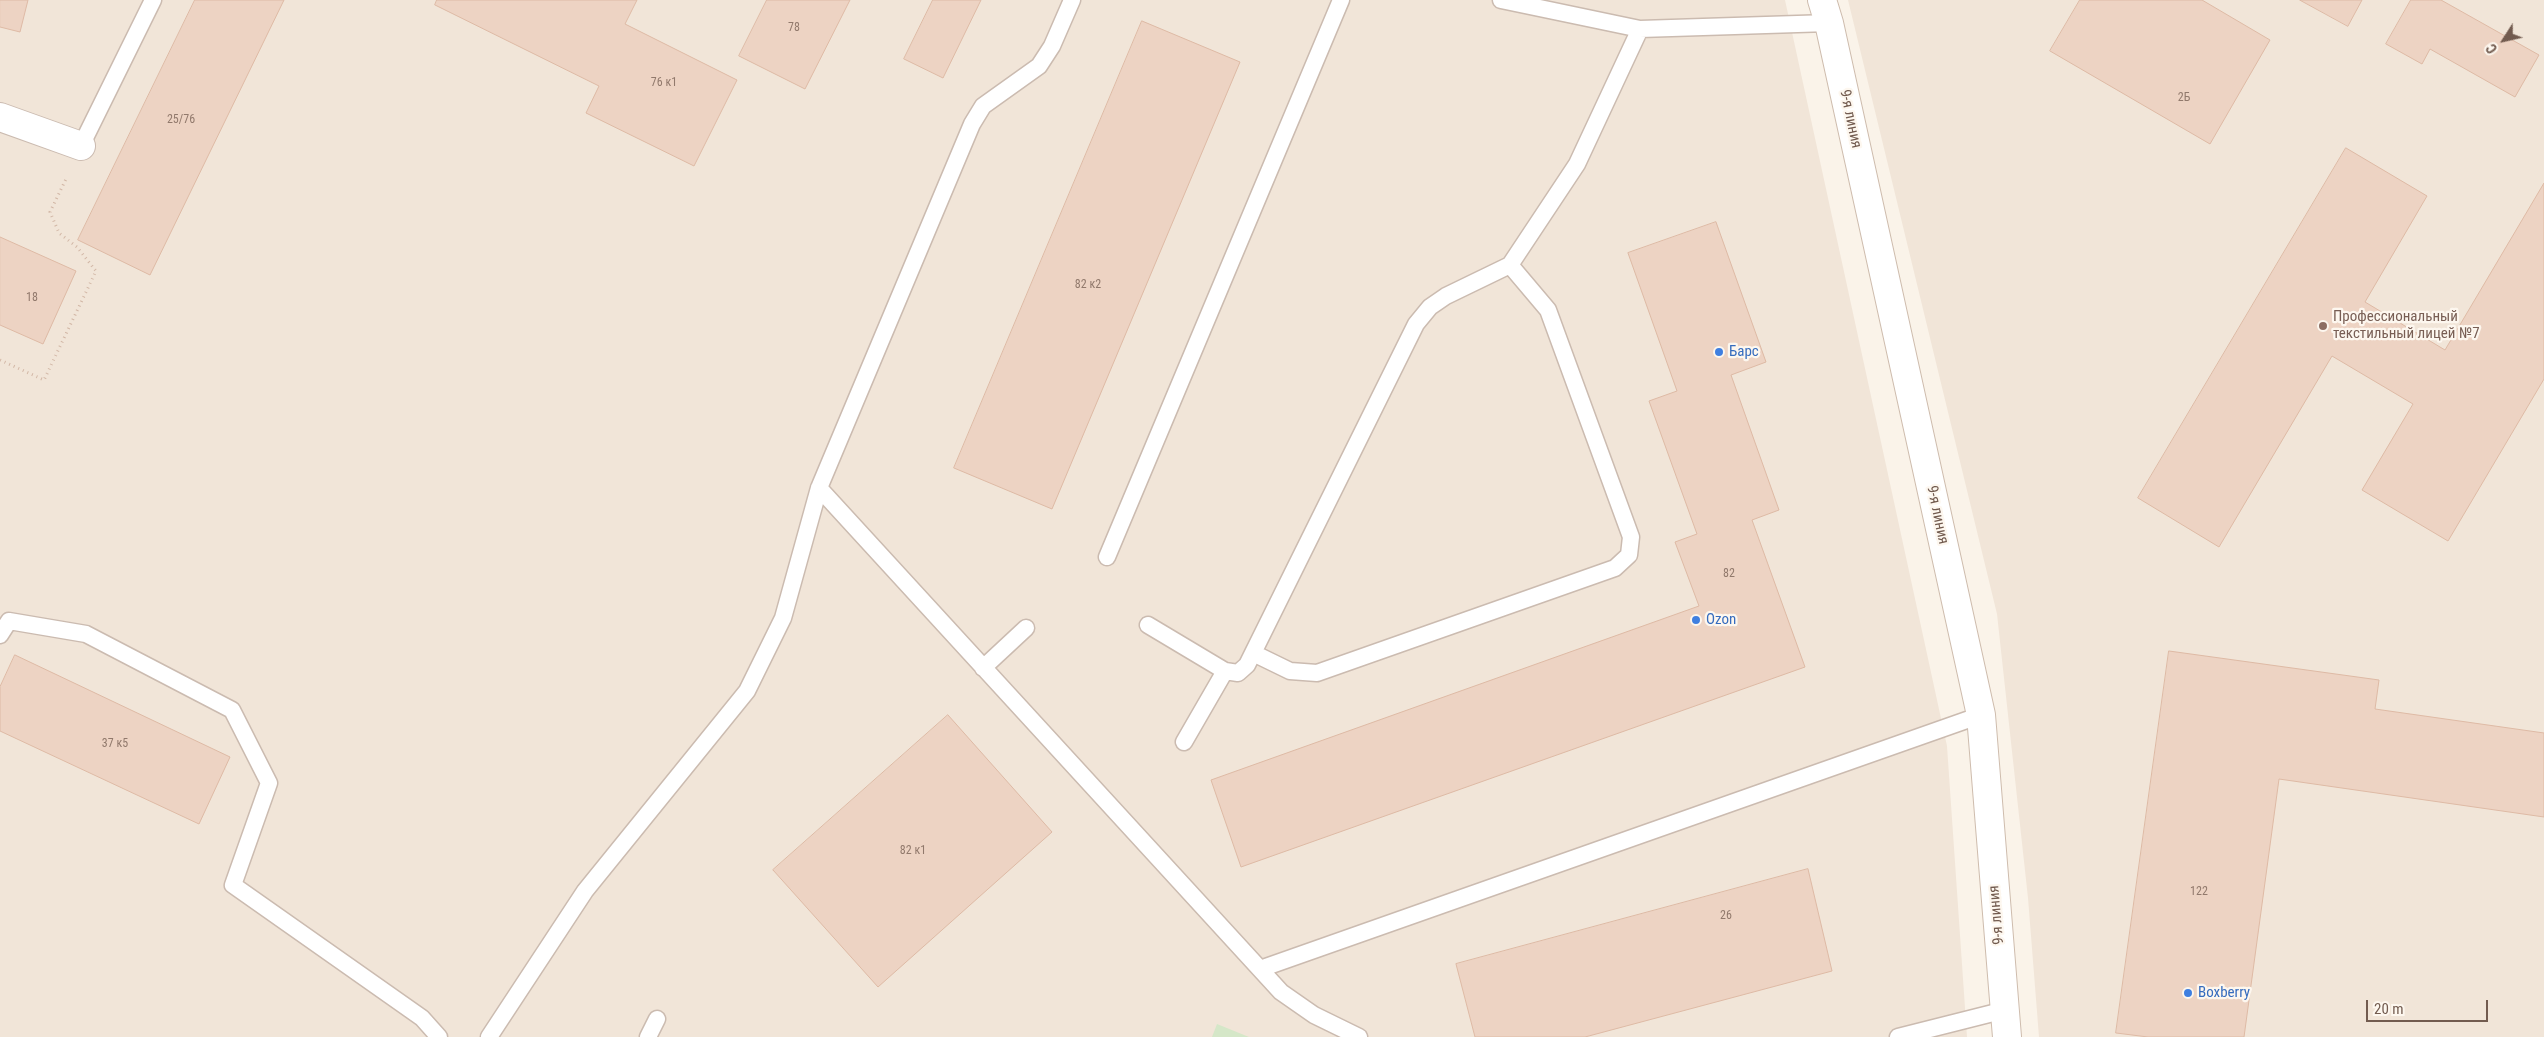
<!DOCTYPE html>
<html>
<head>
<meta charset="utf-8">
<style>
	body { margin:0 }
	#map { position:relative; width:2544px; height:1037px; overflow:hidden; background:#faf3e9; font-family:"Roboto Condensed",sans-serif }
	canvas { display:block }
	.north { position:absolute; left:2479px; top:15px; width:50px; height:50px; -webkit-text-stroke:4px #fdf7ef; paint-order:stroke; rotate:235deg; font-size:14px; font-weight:700; line-height:20px; text-align:center; color:#725b4f }
	.north::after { content:''; display:block; margin:auto; width:18px; height:22px; background:#725b4f; clip-path:polygon(50% 0,100% 100%,50% 72%,0 100%) }
	.scale { position:absolute; left:2366px; top:1000px; width:122px; height:22px; box-sizing:border-box; border:2px solid #725b4f; border-top:0; padding-left:6px; font-size:15px; line-height:18px; white-space:nowrap; color:#725b4f; -webkit-text-stroke:4px #fdf7ef; paint-order:stroke }
</style>
</head>
<body>
<div id="map">
<canvas width="2544" height="1037"></canvas>
<div class="north">С</div>
<div class="scale">20 m</div>
</div>
<script>
const c = document.querySelector('canvas').getContext('2d');
c.lineJoin = 'round';
function fill(path, color) { c.fillStyle = color; c.fill(path, 'evenodd'); }
function trace(path, color, width, dash) { c.strokeStyle = color; c.lineWidth = width; c.lineCap = dash ? 'butt' : 'round'; c.setLineDash(dash || []); c.stroke(path); }
function drawText(font, color, halo, rows, align = 'center') {
  c.font = font + ' "Roboto Condensed",sans-serif'; c.lineWidth = 4.5; c.setLineDash([]); c.textBaseline = 'middle'; c.strokeStyle = halo; c.fillStyle = color; for (const [text, x, y, turn = 0] of rows) {
    c.save(); c.translate(x, y); c.rotate((+turn || 0) * Math.PI / 180); c.textAlign = isNaN(turn) ? turn : align; if (halo) c.strokeText(text, 0, 0); c.fillText(text, 0, 0); c.restore();
  }
}
fill(new Path2D(`
	M0 0H1785L1947 746 1967 1037H0Z
	M1848 0H2544V1037H2039L2028 898 1997 614Z`), '#f1e5d8');
fill(new Path2D(`
	M1217 1024 1249 1037H1212Z`), '#d5e7c8');
const building = new Path2D(`
	M0 0H28L20 32 0 27Z
	M195 0H284L150 275 78 240Z
	M437 0H637L625 24 737 80 694 166 586 113 599 86 435 5Z
	M767 0H850L805 89 739 56Z
	M933 0H981L943 78 904 59Z
	M2080 0H2202L2270 40 2210 144 2050 51Z
	M2300 0H2362L2348 26Z
	M2411 0H2441L2539 55 2515 97 2430 49 2422 64 2386 44Z
	M1142 21 1240 62 1052 509 954 468Z
	M2346 148 2427 196 2365 302 2445 350 2544 183V379L2448 541 2362 490 2413 404 2332 356 2219 547 2138 498Z
	M1716 222 1766 362 1731 375 1779 510 1752 520 1805 667 1241 867 1211 780 1699 606 1675 542 1697 534 1649 401 1677 391 1628 253Z
	M0 237 76 271 43 344 0 325Z
	M2169 651 2379 680 2375 709 2544 733V817L2279 779 2244 1037H2148L2116 1033Z
	M15 655 230 757 199 824 0 731V687Z
	M948 715 1052 832 878 987 773 870Z
	M1808 869 1832 971 1585 1037H1475L1456 964Z`);
fill(building, '#edd3c3');
trace(building, '#debaa5', 1);
const lane = new Path2D(`
	M1501 0 1640 29
	M81 146 153 0
	M819 488 1281 992 1314 1015 1359 1037
	M1107 557 1341 0
	M1148 625 1225 671 1238 673 1247 665 1416 324 1430 307 1446 296 1510 265 1577 164 1640 29 1829 23
	M0 635 9 621 86 634 232 710 269 783 233 885 422 1018 439 1037
	M1253 653 1290 671 1317 673 1615 568 1629 555 1631 537 1548 310 1510 265
	M983 668 1026 628
	M1184 742 1225 671
	M1260 969 1981 715
	M489 1037 585 891 747 691 783 618 819 488 972 124 983 106 1039 66 1052 46 1072 0
	M648 1037 657 1019
	M1898 1037 2005 1010`);
const street = new Path2D(`
	M0 117 81 146`);
const secondary = new Path2D(`
	M1822 0 1829 23 1981 715 2007 1037`);
trace(lane, '#cbbbb0', 19);
trace(street, '#cbbbb0', 30);
trace(secondary, '#cebcad', 30);
trace(new Path2D(`
	M0 360 44 380 96 271 77 247 59 233 50 212 66 179`), '#d2b7a6', 3, [1, 4]);
trace(lane, '#fff', 16);
trace(street, '#fff', 28);
trace(secondary, '#fff', 28);
for (const [x, y, r, color] of [
	[2323,326,5,"#8d6e63"],
	[1719,352,5,"#3f7fe0"],
	[1696,620,5,"#3f7fe0"],
	[2188,993,5,"#3f7fe0"]
]) { const dot = new Path2D(); dot.arc(x, y, r, 0, 2 * Math.PI); c.fillStyle = color; c.fill(dot); trace(dot, '#fdf7ef', 2); }
drawText('12px', '#91796c', null, [
	["78",794,28],
	["76 к1",664,83],
	["2Б",2184,98],
	["25/76",181,120],
	["82 к2",1088,285],
	["18",32,298],
	["82",1729,574],
	["37 к5",115,744],
	["82 к1",913,851],
	["122",2199,892],
	["26",1726,916]
]);
drawText('15px', '#725b4f', '#fdf7ef', [
	["9-я линия",1850,119,78],
	["9-я линия",1937,515,78],
	["9-я линия",1997,915,-95]
]);
drawText('15px', '#785e54', '#fdf7ef', [
	["Профессиональный",2333,317],
	["текстильный лицей №7",2333,334]
], 'left');
drawText('15px', '#366cbe', '#fdf7ef', [
	["Барс",1729,352],
	["Ozon",1706,620],
	["Boxberry",2198,993]
], 'left');
</script>
</body>
</html>
